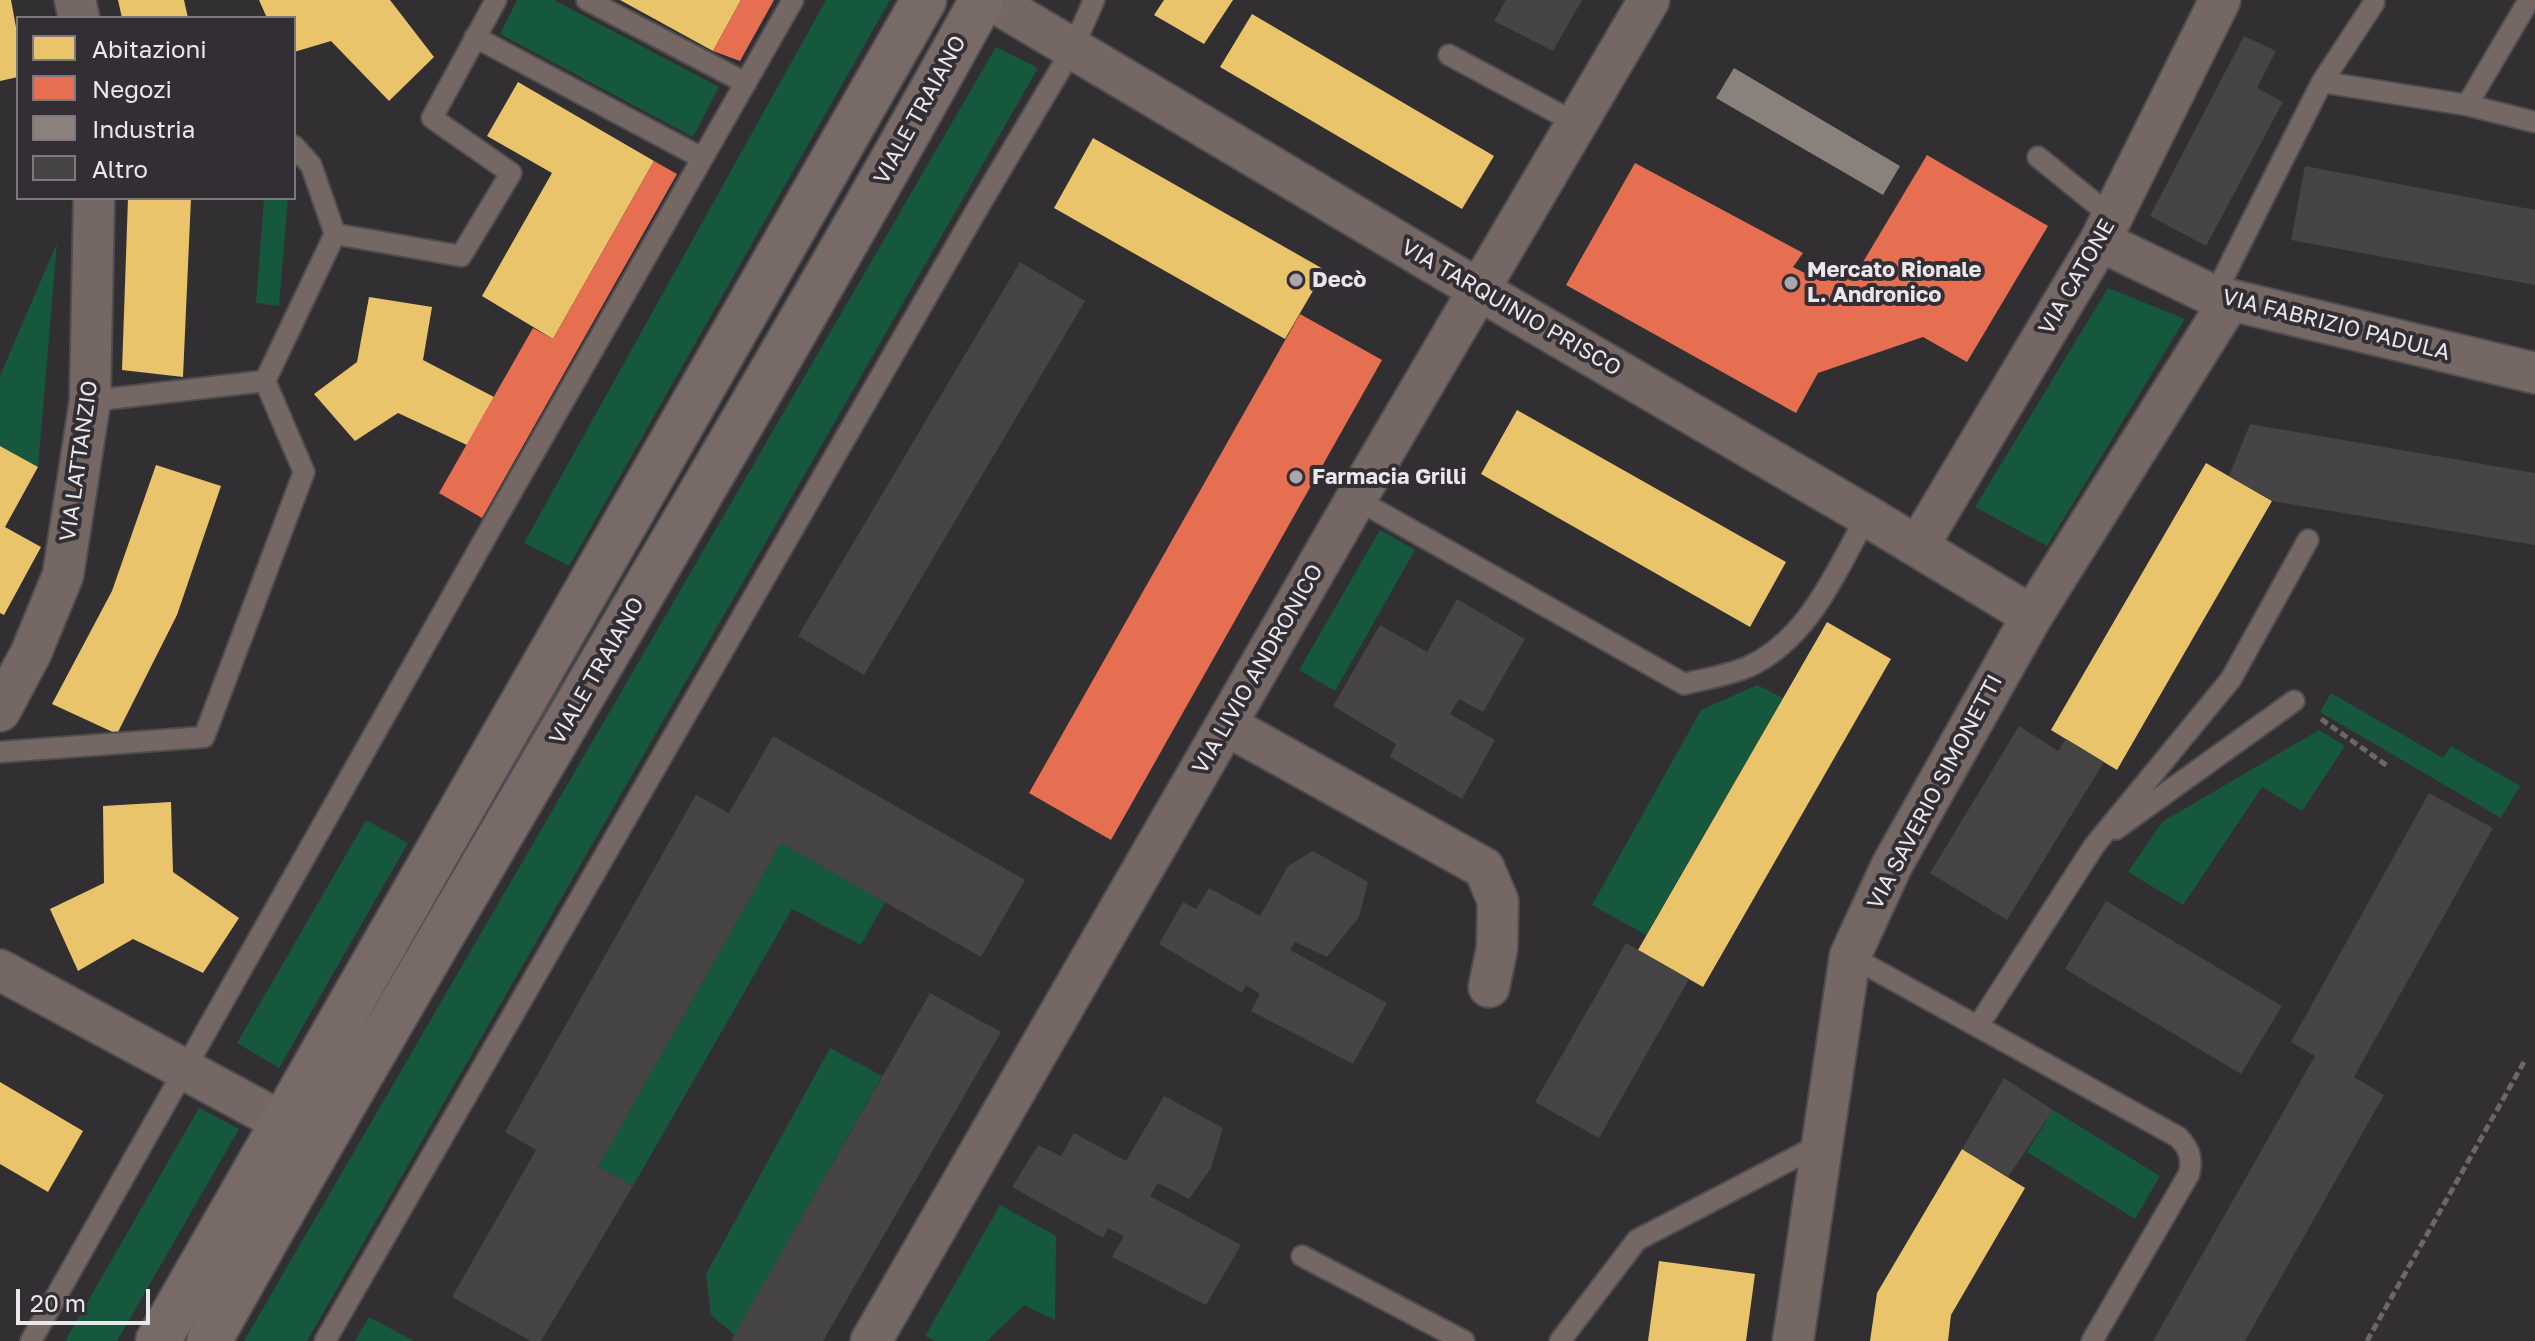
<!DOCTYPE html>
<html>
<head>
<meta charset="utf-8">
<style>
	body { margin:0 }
	#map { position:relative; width:2535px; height:1341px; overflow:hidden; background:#312f32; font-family:"Golos Text",sans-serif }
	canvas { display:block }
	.legend { position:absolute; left:16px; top:16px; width:280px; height:184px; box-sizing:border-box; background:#322e33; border:2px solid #7c787d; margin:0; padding:10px 14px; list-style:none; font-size:24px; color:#eae7eb }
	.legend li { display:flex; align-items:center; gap:16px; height:40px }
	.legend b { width:40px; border:2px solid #7c787d }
	.scale { position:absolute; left:16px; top:1289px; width:134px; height:36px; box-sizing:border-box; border:4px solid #eae7eb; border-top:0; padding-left:10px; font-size:24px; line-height:28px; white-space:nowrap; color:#eae7eb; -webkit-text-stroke:6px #322e33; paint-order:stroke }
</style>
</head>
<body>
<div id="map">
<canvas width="2535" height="1341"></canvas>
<ul class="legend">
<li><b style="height:22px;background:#e9c46a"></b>Abitazioni</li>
<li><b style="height:22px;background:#e76f51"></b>Negozi</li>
<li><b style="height:22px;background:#8a817c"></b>Industria</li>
<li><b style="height:22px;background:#464444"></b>Altro</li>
</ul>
<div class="scale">20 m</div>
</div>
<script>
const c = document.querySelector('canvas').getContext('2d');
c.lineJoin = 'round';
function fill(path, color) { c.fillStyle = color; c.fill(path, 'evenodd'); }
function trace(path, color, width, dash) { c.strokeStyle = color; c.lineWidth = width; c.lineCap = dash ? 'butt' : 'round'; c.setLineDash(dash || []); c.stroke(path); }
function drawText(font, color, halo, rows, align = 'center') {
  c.font = font + ' "Golos Text",sans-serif'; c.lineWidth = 8; c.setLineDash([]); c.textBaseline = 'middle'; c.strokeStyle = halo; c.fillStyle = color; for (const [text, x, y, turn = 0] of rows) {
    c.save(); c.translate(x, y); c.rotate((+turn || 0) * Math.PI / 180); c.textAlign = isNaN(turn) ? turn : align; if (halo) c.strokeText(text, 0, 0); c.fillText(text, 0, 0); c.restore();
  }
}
fill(new Path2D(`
	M517 0H554L719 87 693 137 500 34Z
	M826 0H890L569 566 524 543Z
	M996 47 1038 68 307 1341H244Z
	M264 198H288L279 306 256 303Z
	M57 243 38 467 0 446V376Z
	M2108 288 2185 319 2047 546 1975 507Z
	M1380 530 1415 550 1335 691 1299 670Z
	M1757 685 1783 698 1646 935 1592 905 1701 710Z
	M2331 693 2443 758 2451 746 2520 786 2501 818 2320 712Z
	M2319 730 2345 746 2302 811 2262 787 2183 905 2128 872 2162 822Z
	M366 820 408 843 279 1068 237 1043Z
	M781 843 885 902 861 945 792 909 633 1186 598 1167Z
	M830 1048 882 1076 735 1335 711 1315 706 1274Z
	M199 1108 239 1129 117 1341H65Z
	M2053 1110 2160 1176 2135 1219 2027 1152Z
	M1000 1205 1056 1236 1055 1320 1024 1305 987 1341H935L925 1336Z
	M369 1317 414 1341H355Z`), '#16583d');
fill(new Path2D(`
	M0 0H11L18 38V77L0 81Z
	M118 0H184L188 18H122Z
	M259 0H390L434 57 389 101 331 41 294 52V18H267Z
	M620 0H741L713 51Z
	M1164 0H1233L1204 44 1154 15Z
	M1252 14 1494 156 1462 209 1220 67Z
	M518 82 654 161 553 339 482 296 552 173 487 136Z
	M1093 138 1325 270 1285 339 1054 208Z
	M128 198H191L183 377 122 370Z
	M369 297 432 307 423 360 494 397 467 445 398 413 355 441 314 394 357 362Z
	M1517 410 1786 562 1750 627 1481 474Z
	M0 446 38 467 5 527 41 547 4 615 0 613Z
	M2206 463 2272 501 2117 770 2051 730Z
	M156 465 221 486 177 615 117 734 52 704 112 591Z
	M1827 622 1891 659 1703 987 1638 950Z
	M171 802 173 872 239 918 203 973 133 939 78 971 50 909 104 883 103 806Z
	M0 1082 83 1131 48 1192 0 1164Z
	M1962 1149 2025 1188 1951 1315 1948 1341H1870L1877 1293Z
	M1659 1261 1755 1274 1746 1341H1648Z`), '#e9c46a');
fill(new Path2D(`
	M741 0H774L740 61 713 51Z
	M1927 155 2048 226 1967 362 1923 337 1818 373 1796 413 1566 285 1635 163 1803 253 1793 267 1818 280 1860 267Z
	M654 161 677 174 482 518 439 493 533 328 553 339Z
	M1300 314 1382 360 1111 840 1029 793Z`), '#e76f51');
fill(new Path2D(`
	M1734 68 1900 166 1883 195 1716 98Z`), '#8a817c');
fill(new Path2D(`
	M1506 0H1582L1553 51 1494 21Z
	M2244 36 2276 51 2257 88 2283 102 2206 246 2150 216Z
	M2305 166 2535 210V285L2291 240Z
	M1020 262 1085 301 864 675 798 636Z
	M2250 424 2535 473V545L2272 501 2229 476Z
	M1457 599 1525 639 1483 712 1459 699 1450 714 1495 740 1462 799 1390 757 1396 744 1333 706 1380 625 1427 652Z
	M2019 726 2058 751 2066 739 2104 762 2007 920 1930 873Z
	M773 736 1025 880 981 957 781 843 598 1167 633 1186 541 1341H531L452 1297 536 1150 505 1132 696 795 729 813Z
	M2429 793 2493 828 2354 1077 2384 1095 2245 1341H2153L2315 1056 2291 1042Z
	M1313 851 1368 882 1359 917 1327 957 1295 942 1290 950 1387 1003 1353 1064 1251 1011 1260 994 1246 985 1242 993 1159 944 1183 902 1196 909 1209 888 1260 916 1288 866Z
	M2106 901 2282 1006 2241 1074 2065 969Z
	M1626 943 1689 979 1599 1138 1535 1102Z
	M930 993 1001 1032 823 1341H731Z
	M2004 1078 2053 1110 2008 1177 1962 1149Z
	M1164 1096 1223 1128 1211 1168 1189 1199 1158 1183 1150 1196 1241 1245 1206 1305 1112 1257 1124 1236 1108 1228 1103 1238 1012 1187 1038 1145 1061 1156 1074 1133 1126 1161Z`), '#464444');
const lane = new Path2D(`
	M587 0 746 83
	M475 37 702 158
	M1449 55 1578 124
	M2322 82 2467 105 2529 0
	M2467 105 2535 122
	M294 146 311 165 335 234
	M2038 157 2112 217
	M2214 296 2322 82 2374 3
	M90 401 265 381
	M1356 499 1684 684C1705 679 1730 675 1750 666 1810 637 1836 571 1867 516
	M0 752 204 737 304 472 265 381 335 234 461 256 511 173 432 118 496 0
	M2116 829 2294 701
	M1850 956 2178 1137C2189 1148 2193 1158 2189 1174L2092 1341
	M1978 1026 2094 846 2231 679 2308 540
	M1302 1256 1464 1341
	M31 1341 496 519 793 0
	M325 1341 979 206 1073 48 1094 0
	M1560 1341 1637 1240 1821 1144`);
const street = new Path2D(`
	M75 0 79 18
	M991 0 1479 290 1867 516 2032 616
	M2100 241 2214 296 2535 373
	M1918 546 2100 241 2220 0
	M0 711 31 653 63 575 90 401 94 198
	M1226 725 1484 868 1498 901 1497 948 1489 987
	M0 970 282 1122
	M871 1341 1356 499 1649 0
	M1793 1341 1850 956 1892 865 2032 616 2230 300`);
const secondary = new Path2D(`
	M158 1341 924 0
	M209 1341C461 891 733 452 982 0`);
trace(lane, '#4f4d4f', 24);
trace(street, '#4f4d4f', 44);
trace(secondary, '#4f4d4f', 48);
trace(new Path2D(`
	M2321 719 2389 767
	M2367 1341 2524 1062`), '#6e6665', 5, [8, 4]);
trace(lane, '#746764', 20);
trace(street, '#746764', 40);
trace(secondary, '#776a67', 44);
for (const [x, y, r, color] of [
	[1296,280,8,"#a9a7aa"],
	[1791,283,8,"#a9a7aa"],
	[1296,477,8,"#a9a7aa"]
]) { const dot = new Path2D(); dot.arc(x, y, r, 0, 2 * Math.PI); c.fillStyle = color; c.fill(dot); trace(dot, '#322e33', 3); }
drawText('22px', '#eae7eb', '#322e33', [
	["VIALE TRAIANO",920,110,-61],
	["VIA CATONE",2077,277,-60],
	["VIA TARQUINIO PRISCO",1511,308,30],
	["VIA FABRIZIO PADULA",2336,325,14],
	["VIA LATTANZIO",79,461,-82],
	["VIA LIVIO ANDRONICO",1258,669,-60],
	["VIALE TRAIANO",597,671,-60],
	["VIA SAVERIO SIMONETTI",1935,792,-62]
]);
drawText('bold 22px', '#eae7eb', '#322e33', [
	["Mercato Rionale",1807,270],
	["L. Andronico",1807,295],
	["Decò",1312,280],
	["Farmacia Grilli",1312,477]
], 'left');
</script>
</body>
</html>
